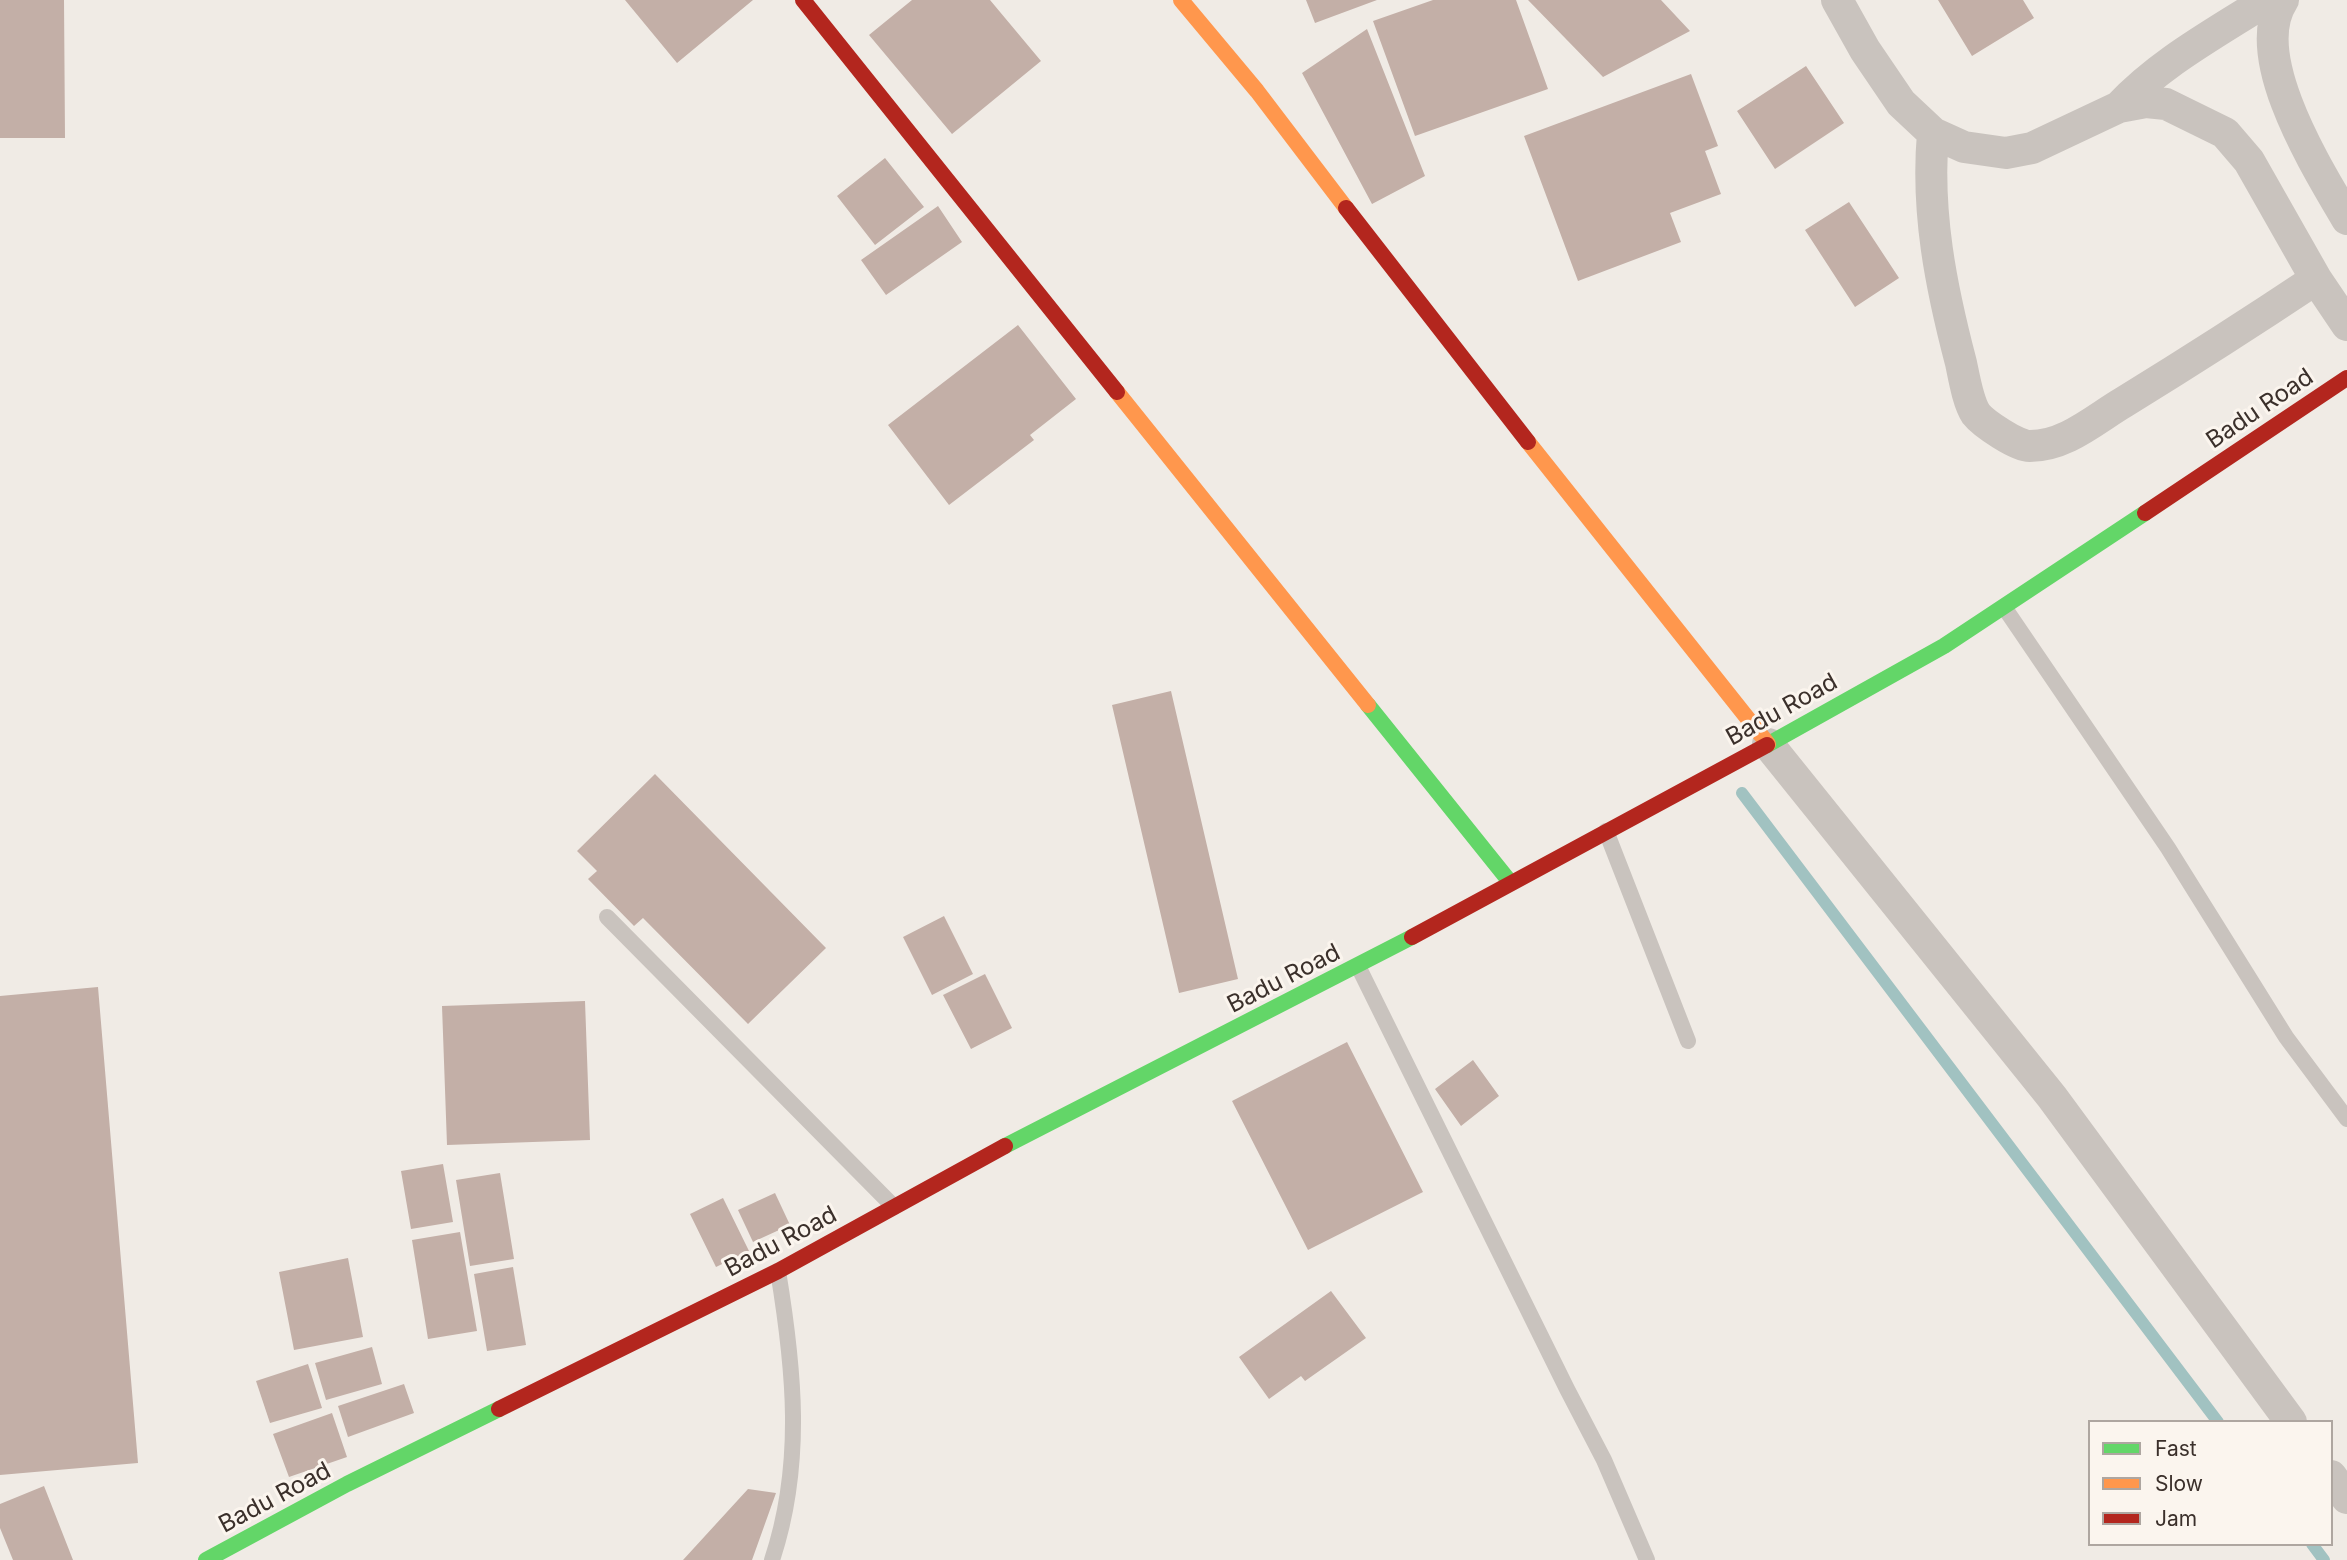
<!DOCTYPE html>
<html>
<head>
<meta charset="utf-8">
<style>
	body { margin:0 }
	#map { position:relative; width:2347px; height:1560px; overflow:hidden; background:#f0ebe5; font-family:Inter,sans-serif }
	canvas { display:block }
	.legend { position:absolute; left:2088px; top:1420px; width:245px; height:126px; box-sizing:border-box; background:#fbf5ee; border:2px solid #aea6a0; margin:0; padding:9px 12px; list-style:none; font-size:21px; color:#3b302b }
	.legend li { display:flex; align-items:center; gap:14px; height:35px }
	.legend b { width:35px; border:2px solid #aea6a0 }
</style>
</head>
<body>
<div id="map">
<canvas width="2347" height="1560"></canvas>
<ul class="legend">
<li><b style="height:9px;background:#63d668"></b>Fast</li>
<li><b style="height:9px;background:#ff974d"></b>Slow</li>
<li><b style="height:9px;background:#b3261e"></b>Jam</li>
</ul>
</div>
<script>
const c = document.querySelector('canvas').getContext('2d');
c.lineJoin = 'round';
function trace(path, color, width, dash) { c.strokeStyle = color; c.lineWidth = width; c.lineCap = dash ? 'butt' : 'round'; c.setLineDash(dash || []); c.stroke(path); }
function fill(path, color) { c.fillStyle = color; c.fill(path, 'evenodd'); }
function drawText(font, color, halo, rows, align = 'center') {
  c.font = font + ' Inter,sans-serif'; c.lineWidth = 6; c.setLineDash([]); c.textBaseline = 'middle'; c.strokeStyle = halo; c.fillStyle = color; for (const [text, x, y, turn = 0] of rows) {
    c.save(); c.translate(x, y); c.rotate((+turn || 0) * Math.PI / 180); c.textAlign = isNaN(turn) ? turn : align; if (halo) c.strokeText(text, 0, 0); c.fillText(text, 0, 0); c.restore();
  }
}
trace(new Path2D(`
	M1742 793 2218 1422
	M2312 1544 2324 1560`), '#a1c2c1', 12);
fill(new Path2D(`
	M0 0H64L65 138H0Z
	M625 0H753L677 63Z
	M912 0H990L1041 61 952 134 869 35Z
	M1306 0H1377L1315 23Z
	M1433 0H1516L1548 89 1415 136 1373 21Z
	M1528 0H1661L1690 31 1603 77Z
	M1938 0H2023L2034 18 1972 56Z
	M1367 29 1425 176 1372 204 1302 73Z
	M1806 66 1844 123 1775 169 1737 111Z
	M1691 74 1718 146 1705 151 1721 194 1670 213 1681 242 1578 281 1524 136Z
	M885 158 924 207 875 245 837 196Z
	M1849 202 1899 278 1855 307 1805 230Z
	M938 206 962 242 886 295 861 260Z
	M1018 325 1076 399 1030 435 1034 440 949 505 888 425Z
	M1171 691 1238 979 1179 993 1112 705Z
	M655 774 826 948 748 1024 643 918 634 926 588 879 597 871 577 851Z
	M944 916 973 974 932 995 903 937Z
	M985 974 1012 1028 971 1049 943 995Z
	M98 987 138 1463 0 1475V996Z
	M585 1001 590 1140 447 1145 442 1006Z
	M1347 1042 1423 1192 1308 1250 1232 1101Z
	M1473 1060 1499 1096 1461 1126 1435 1089Z
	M443 1164 453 1222 411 1229 401 1171Z
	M500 1173 514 1259 470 1266 456 1180Z
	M775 1193 790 1225 753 1242 738 1210Z
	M723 1198 749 1251 716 1267 690 1214Z
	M460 1232 477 1331 428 1339 412 1240Z
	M348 1258 363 1337 294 1350 279 1272Z
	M513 1267 526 1345 487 1351 474 1274Z
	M1331 1291 1366 1338 1305 1381 1301 1376 1269 1399 1239 1357Z
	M372 1347 382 1384 326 1400 315 1363Z
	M308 1364 322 1408 270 1423 256 1381Z
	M404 1384 414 1413 348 1437 338 1406Z
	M332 1413 347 1457 289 1477 273 1434Z
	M44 1486 73 1560H13L0 1528V1504Z
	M748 1489 776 1493 752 1560H683Z`), '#c3afa7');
trace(new Path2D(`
	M2004 607 2168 848 2286 1037 2347 1119
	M1606 831 1688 1041
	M607 917 894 1207
	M1358 966 1567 1389 1604 1460 1647 1560
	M772 1560C804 1464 794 1368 778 1271`), '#c9c3be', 16);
trace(new Path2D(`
	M1837 0 1865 50 1901 103 1933 133 1964 147 2006 153 2032 148 2119 107 2146 102 2166 104 2225 133 2249 161 2316 279 2347 325
	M2283 0C2246 56 2318 169 2347 219
	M2119 107C2161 62 2216 33 2267 0
	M1933 133C1926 212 1941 287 1961 363 1964 377 1968 402 1976 414 1983 423 2018 447 2030 446 2066 446 2095 419 2124 402 2189 362 2253 321 2316 279
	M1768 744 2052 1097 2291 1422
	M2331 1476 2347 1498`), '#c9c3be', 32);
trace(new Path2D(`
	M1368 705 1510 882
	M1767 745 1944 646 2145 513
	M1005 1146 1412 937
	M206 1560 347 1484 499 1409`), '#63d668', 16);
trace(new Path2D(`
	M1181 0 1257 91 1346 208
	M1117 392 1368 705
	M1528 442 1768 744`), '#ff974d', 16);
trace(new Path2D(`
	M803 0 1117 392
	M1346 208 1528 442
	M2145 513 2347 378
	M1412 937 1767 745
	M499 1409 778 1271 1005 1146`), '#b3261e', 16);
drawText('24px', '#3b302b', '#fbf5ee', [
	["Badu Road",2260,409,-34],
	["Badu Road",1782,710,-29],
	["Badu Road",1284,979,-27],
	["Badu Road",781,1242,-28],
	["Badu Road",275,1498,-28]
]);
</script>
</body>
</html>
